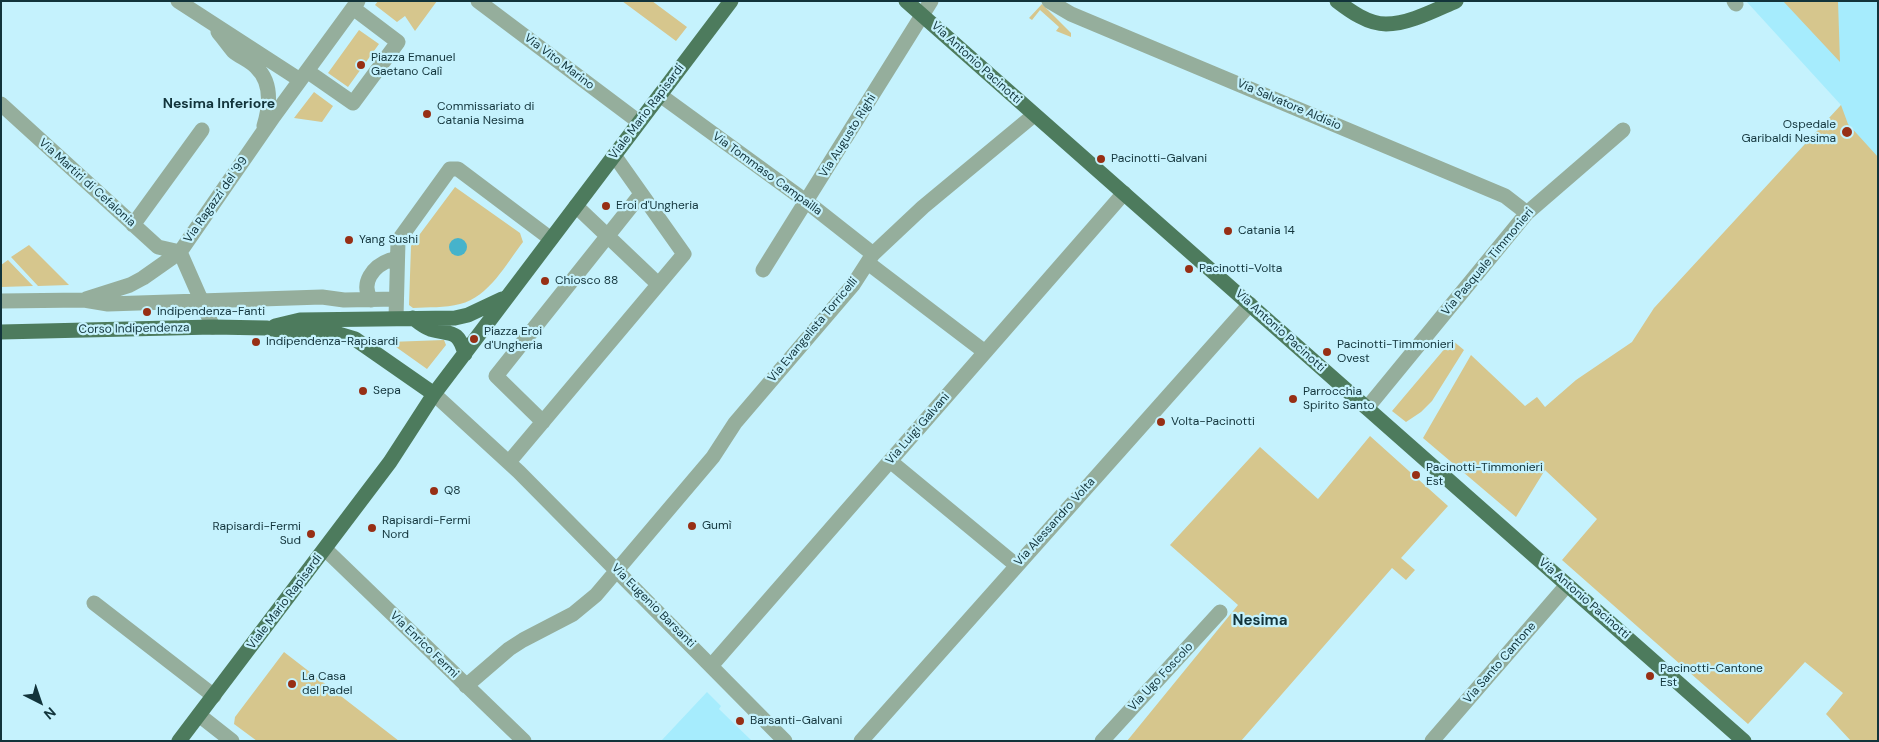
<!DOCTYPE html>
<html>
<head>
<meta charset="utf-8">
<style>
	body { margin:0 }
	#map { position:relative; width:1879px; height:742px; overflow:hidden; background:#c5f2fd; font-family:"DM Sans",sans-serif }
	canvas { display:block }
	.frame { position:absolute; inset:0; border:2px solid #12343b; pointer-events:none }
	.north { position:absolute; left:15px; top:677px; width:50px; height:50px; -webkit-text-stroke:4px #c5f2fd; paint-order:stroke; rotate:139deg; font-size:14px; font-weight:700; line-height:20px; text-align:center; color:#12343b }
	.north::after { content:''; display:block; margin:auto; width:18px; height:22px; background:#12343b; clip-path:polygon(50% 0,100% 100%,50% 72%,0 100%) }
</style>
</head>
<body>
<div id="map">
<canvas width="1879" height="742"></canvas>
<div class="frame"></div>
<div class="north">N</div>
</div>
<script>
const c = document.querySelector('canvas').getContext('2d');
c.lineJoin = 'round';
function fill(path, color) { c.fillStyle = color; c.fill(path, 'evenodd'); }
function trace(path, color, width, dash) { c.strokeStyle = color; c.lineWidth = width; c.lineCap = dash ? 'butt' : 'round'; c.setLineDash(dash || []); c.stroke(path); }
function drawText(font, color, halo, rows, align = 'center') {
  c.font = font + ' "DM Sans",sans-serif'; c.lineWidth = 4.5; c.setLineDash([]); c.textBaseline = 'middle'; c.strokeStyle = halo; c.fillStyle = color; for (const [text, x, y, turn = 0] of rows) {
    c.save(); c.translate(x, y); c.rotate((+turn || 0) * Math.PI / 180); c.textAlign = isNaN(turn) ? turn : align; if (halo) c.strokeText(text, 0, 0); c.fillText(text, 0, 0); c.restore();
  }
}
fill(new Path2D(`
	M1746 1H1878V213L1790 160 1841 105Z
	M707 692 721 706 719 709 752 741H661Z`), '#a6ecfd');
fill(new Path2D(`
	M378 1H437L415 31 405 16 397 22 375 5Z
	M622 1H652L687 27 676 41Z
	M1783 1H1838L1840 62Z
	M1042 4 1071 33V37L1056 31 1059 27 1040 10 1032 20 1029 18Z
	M359 30 379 44 348 87 328 73Z
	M314 92 333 106 322 122 294 118Z
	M1841 105 1848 124 1878 157V741H1851L1826 714 1843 693 1805 662 1748 724 1562 560 1597 519 1545 470 1516 517 1423 438 1471 355 1525 406 1537 397 1545 407 1576 380 1632 342 1654 308Z
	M455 187 520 233 523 242C506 264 489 297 460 304 445 308 428 307 413 308L409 305 411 246Z
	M29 245 69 285 38 286 11 257Z
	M8 260 33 286 1 287V265Z
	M444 340 446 345 427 369 389 342Z
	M1452 340 1464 350 1432 401 1421 412 1406 422 1392 411Z
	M1370 436 1448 506 1401 558 1415 570 1406 580 1392 568 1241 741H1127L1238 605 1170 545 1260 447 1318 499Z
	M284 652 399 741H257L234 724 235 717Z`), '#d6c68d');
fill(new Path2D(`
	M449 247a9 9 0 1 1 18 0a9 9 0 1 1-18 0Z`), '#46b3cb');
trace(new Path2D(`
	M178 1 300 80
	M478 1 639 122
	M1049 1 1071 14 1505 196 1527 213
	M1734 1 1736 4
	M218 32C223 38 228 45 233 51 240 57 249 60 256 67 272 82 270 106 264 126
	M307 71 353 103 398 42 353 8
	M660 95 807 202 873 254
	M1 104 158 247 180 252
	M576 206 658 284
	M133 225 202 130
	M868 263 985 352
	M763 270 931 1
	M86 299 130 285 143 278 180 252
	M371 300C360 283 373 266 390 260L397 265
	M1 301 84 300 108 304 322 297 344 300 396 299
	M396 318 398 241 450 169H458L551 239
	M213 327 180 252 274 116 358 1
	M434 394 519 472 785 741
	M1367 408 1527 213 1623 130
	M543 422 496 376 641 194
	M890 461 1016 565
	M509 462 684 254 614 155
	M325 549 524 741
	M94 603 214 696
	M711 666 1124 193
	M466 686 509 649 523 640 573 614 596 595 713 457 735 423 853 285 873 254 923 207 1034 115
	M199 715 232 741
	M861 741 1250 304
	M1102 741 1220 612
	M1432 741 1567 585`), '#95ae9c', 15);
trace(new Path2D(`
	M906 1 1744 741
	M1337 1C1350 11 1368 24 1386 24 1409 24 1435 10 1456 1
	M413 318C418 322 424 327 430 329 450 335 458 328 465 354
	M275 326 300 320 455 318 468 315 502 299
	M1 332 213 327 266 328 300 333H335L355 339 434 394
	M179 741 390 462 434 394 731 1`), '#4d7b5d', 15);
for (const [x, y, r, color] of [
	[361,65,5,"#972f15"],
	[427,114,5,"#972f15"],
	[1847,132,6,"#972f15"],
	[1101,159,5,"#972f15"],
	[606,206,5,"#972f15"],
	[1228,231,5,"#972f15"],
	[349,240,5,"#972f15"],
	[1189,269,5,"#972f15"],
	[545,281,5,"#972f15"],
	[147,312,5,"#972f15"],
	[474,339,5,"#972f15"],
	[256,342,5,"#972f15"],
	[1327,352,5,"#972f15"],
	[363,391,5,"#972f15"],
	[1293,399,5,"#972f15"],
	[1161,422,5,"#972f15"],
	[1416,475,5,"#972f15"],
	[434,491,5,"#972f15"],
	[692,526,5,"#972f15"],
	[372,528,5,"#972f15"],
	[311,534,5,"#972f15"],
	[1650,676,5,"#972f15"],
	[292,684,5,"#972f15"],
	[740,721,5,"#972f15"]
]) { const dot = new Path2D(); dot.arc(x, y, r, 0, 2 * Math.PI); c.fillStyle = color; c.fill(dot); trace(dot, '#c5f2fd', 2); }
drawText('12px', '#12343b', '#c5f2fd', [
	["Piazza Emanuel",371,58],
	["Gaetano Calì",371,72],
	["Commissariato di",437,107],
	["Catania Nesima",437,121],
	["Ospedale",1836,125,"right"],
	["Garibaldi Nesima",1836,139,"right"],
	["Pacinotti-Galvani",1111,159],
	["Eroi d'Ungheria",616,206],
	["Catania 14",1238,231],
	["Yang Sushi",359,240],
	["Pacinotti-Volta",1199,269],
	["Chiosco 88",555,281],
	["Indipendenza-Fanti",157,312],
	["Piazza Eroi",484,332],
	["d'Ungheria",484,346],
	["Indipendenza-Rapisardi",266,342],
	["Pacinotti-Timmonieri",1337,345],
	["Ovest",1337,359],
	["Sepa",373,391],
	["Parrocchia",1303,392],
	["Spirito Santo",1303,406],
	["Volta-Pacinotti",1171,422],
	["Pacinotti-Timmonieri",1426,468],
	["Est",1426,482],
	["Q8",444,491],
	["Rapisardi-Fermi",382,521],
	["Nord",382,535],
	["Gumì",702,526],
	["Rapisardi-Fermi",301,527,"right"],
	["Sud",301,541,"right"],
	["Pacinotti-Cantone",1660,669],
	["Est",1660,683],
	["La Casa",302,677],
	["del Padel",302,691],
	["Barsanti-Galvani",750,721]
], 'left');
drawText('12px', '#12343b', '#c5f2fd', [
	["Via Vito Marino",559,62,37],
	["Via Antonio Pacinotti",976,63,42],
	["Via Salvatore Aldisio",1289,105,23],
	["Viale Mario Rapisardi",647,112,-53],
	["Via Augusto Righi",848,136,-58],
	["Via Tommaso Campailla",767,174,36],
	["Via Martiri di Cefalonia",87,183,42],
	["Via Ragazzi del '99",216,200,-55],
	["Via Pasquale Timmonieri",1488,262,-50],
	["Corso Indipendenza",134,329,-1],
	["Via Evangelista Torricelli",813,330,-50],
	["Via Antonio Pacinotti",1280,331,42],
	["Via Luigi Galvani",918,429,-49],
	["Via Alessandro Volta",1055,522,-48],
	["Via Antonio Pacinotti",1584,599,41],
	["Viale Mario Rapisardi",285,602,-53],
	["Via Eugenio Barsanti",653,606,45],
	["Via Enrico Fermi",424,645,44],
	["Via Santo Cantone",1500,663,-49],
	["Via Ugo Foscolo",1161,677,-47]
]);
drawText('bold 14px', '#12343b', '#c5f2fd', [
	["Nesima Inferiore",219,104]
]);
drawText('bold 15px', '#12343b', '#c5f2fd', [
	["Nesima",1260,621]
]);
</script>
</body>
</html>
